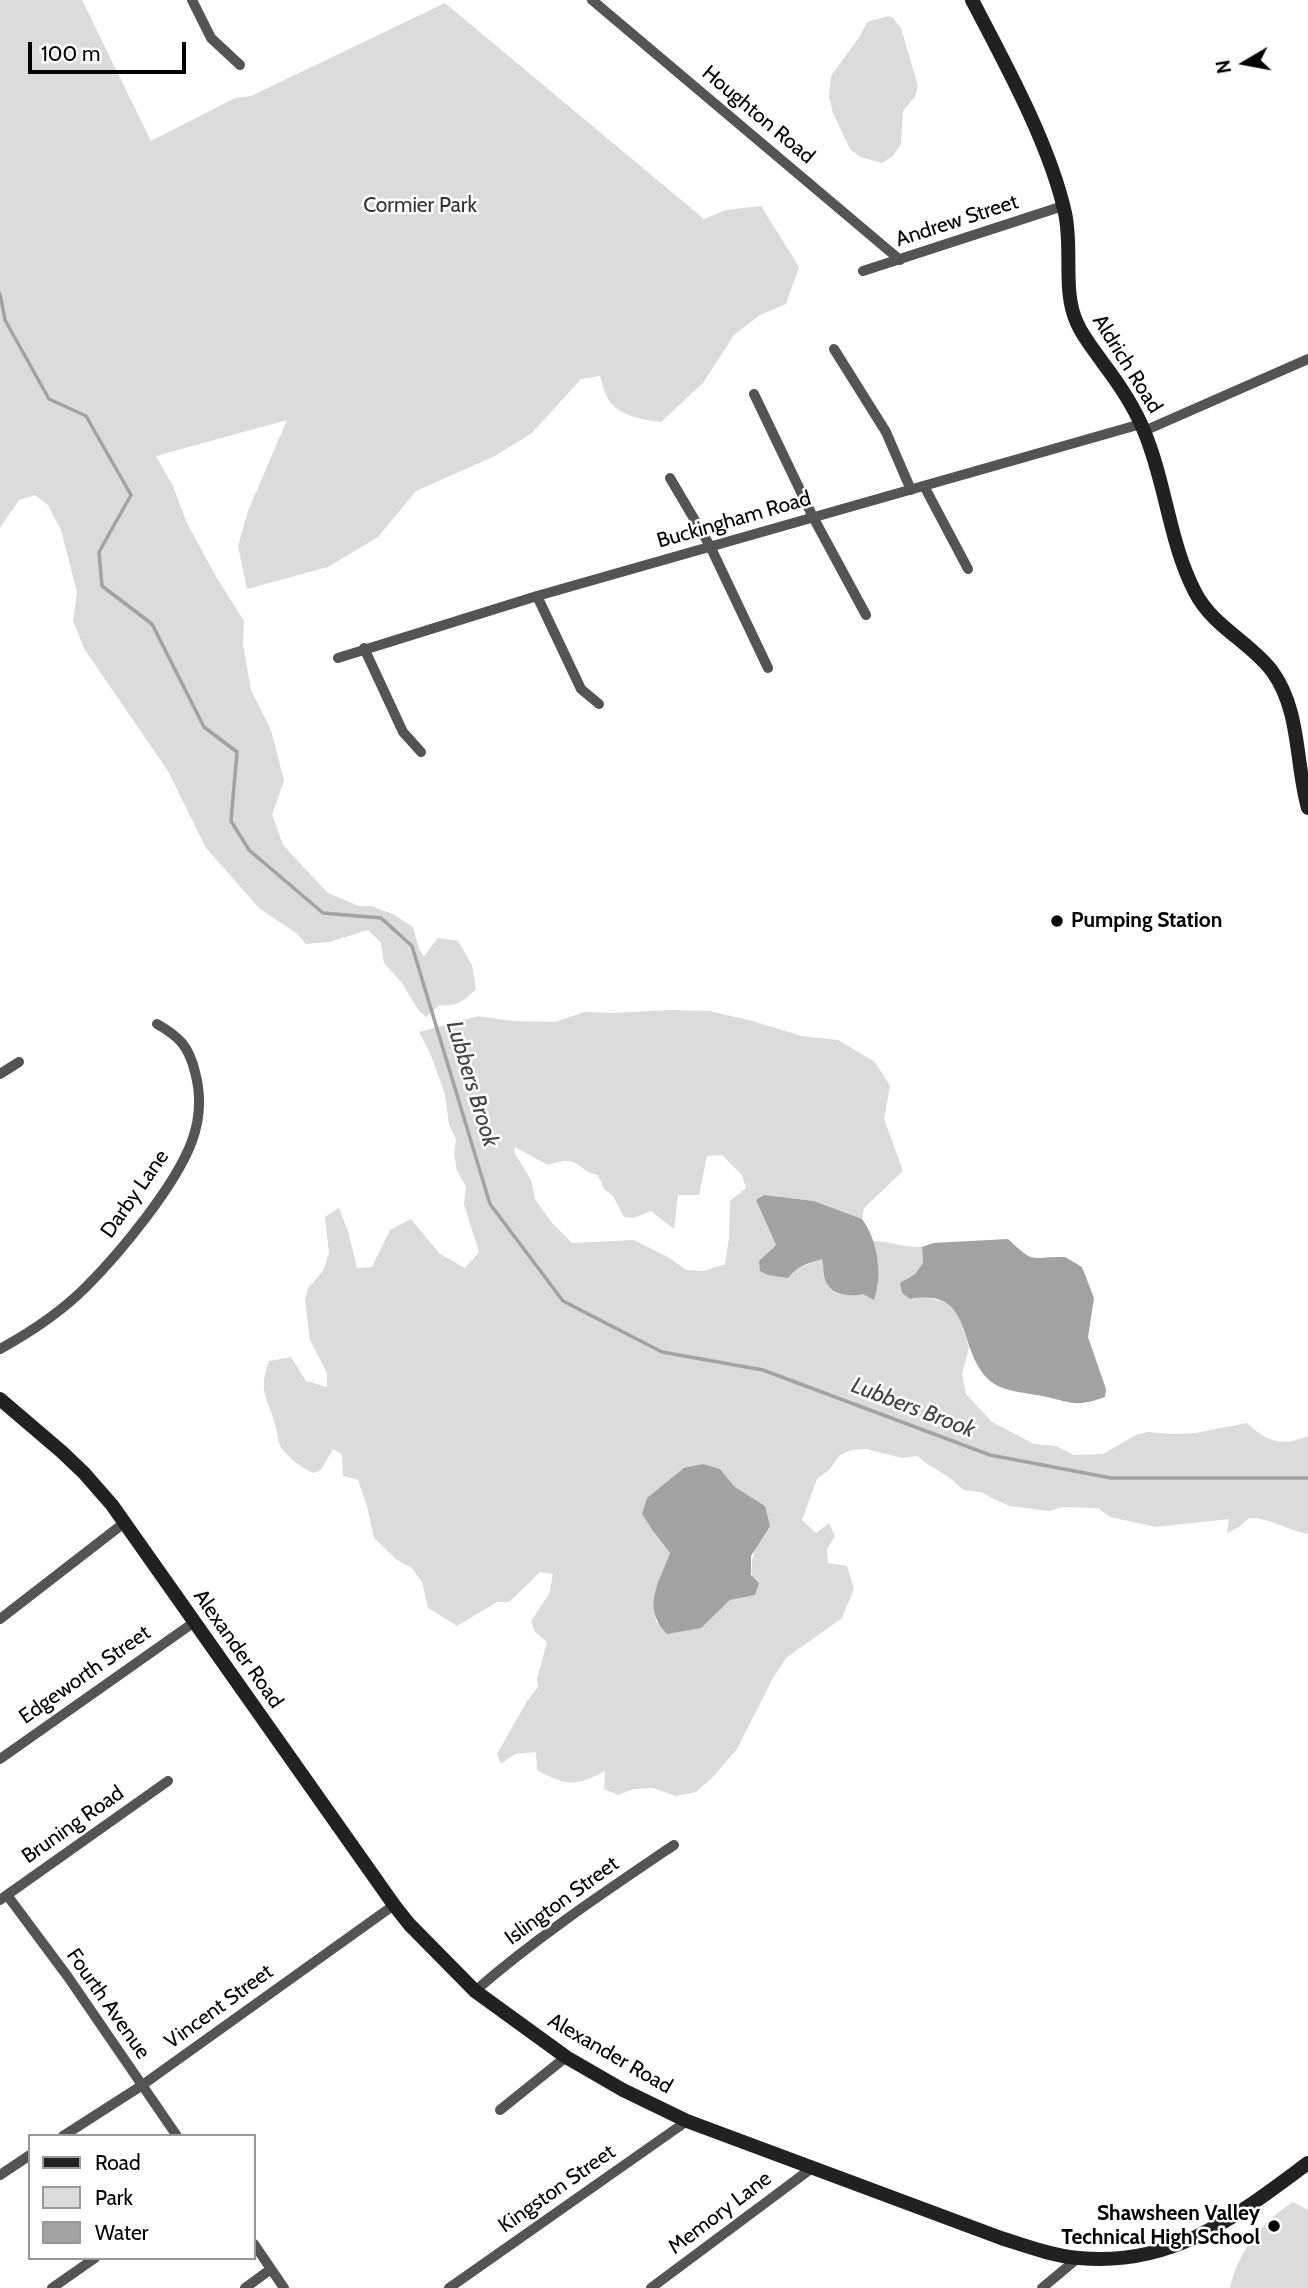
<!DOCTYPE html>
<html>
<head>
<meta charset="utf-8">
<style>
	body { margin:0 }
	#map { position:relative; width:1308px; height:2288px; overflow:hidden; background:#fff; font-family:Cabin,sans-serif }
	canvas { display:block }
	.legend { position:absolute; left:28px; top:2134px; width:228px; height:126px; box-sizing:border-box; background:#fff; border:2px solid #999; margin:0; padding:9px 12px; list-style:none; font-size:21px; color:#000 }
	.legend li { display:flex; align-items:center; gap:14px; height:35px }
	.legend b { width:35px; border:2px solid #999 }
	.north { position:absolute; left:1210px; top:28px; width:70px; height:70px; -webkit-text-stroke:5px #fff; paint-order:stroke; rotate:260deg; font-size:19px; font-weight:700; line-height:28px; text-align:center; color:#000 }
	.north::after { content:''; display:block; margin:auto; width:24px; height:32px; background:#000; clip-path:polygon(50% 0,100% 100%,50% 72%,0 100%) }
	.scale { position:absolute; left:28px; top:42px; width:158px; height:32px; box-sizing:border-box; border:4px solid #000; border-top:0; padding-left:9px; font-size:21px; line-height:24px; white-space:nowrap; color:#000; -webkit-text-stroke:5px #fff; paint-order:stroke }
</style>
</head>
<body>
<div id="map">
<canvas width="1308" height="2288"></canvas>
<ul class="legend">
<li><b style="height:9px;background:#212121"></b>Road</li>
<li><b style="height:19px;background:#dbdbdb"></b>Park</li>
<li><b style="height:19px;background:#a2a2a2"></b>Water</li>
</ul>
<div class="north">N</div>
<div class="scale">100 m</div>
</div>
<script>
const c = document.querySelector('canvas').getContext('2d');
c.lineJoin = 'round';
function fill(path, color) { c.fillStyle = color; c.fill(path, 'evenodd'); }
function trace(path, color, width, dash) { c.strokeStyle = color; c.lineWidth = width; c.lineCap = dash ? 'butt' : 'round'; c.setLineDash(dash || []); c.stroke(path); }
function drawText(font, color, halo, rows, align = 'center') {
  c.font = font + ' Cabin,sans-serif'; c.lineWidth = 5; c.setLineDash([]); c.textBaseline = 'middle'; c.strokeStyle = halo; c.fillStyle = color; for (const [text, x, y, turn = 0] of rows) {
    c.save(); c.translate(x, y); c.rotate((+turn || 0) * Math.PI / 180); c.textAlign = isNaN(turn) ? turn : align; if (halo) c.strokeText(text, 0, 0); c.fillText(text, 0, 0); c.restore();
  }
}
fill(new Path2D(`
	M0 0H82L151 141 235 98 251 96 445 3 704 219 726 210 761 206 799 267 786 304 760 315 734 335 703 383 661 422C644 420 618 416 608 399 604 392 602 383 600 376L581 379 532 433 495 456 416 491 378 537 328 567 247 589 238 546 248 511 287 420 156 456 173 486 186 521 215 575 244 621 243 644 251 690 271 730 284 781 272 814 283 845 328 893 359 906H371L393 914 413 927 419 949 424 956 438 938 458 941 472 965 476 989C464 1001 457 1007 440 1005L426 1017 419 1011 402 983 384 963 381 943 368 930 329 942 306 944 296 933 260 909 206 848 168 771 85 650 73 621 77 592 61 530 48 505 35 495 19 500 0 528Z
	M888 16 893 18 901 28 918 86 915 97 903 111 901 144 893 156 882 163 860 157 850 149 833 113 829 97 831 76 860 36 867 22Z
	M670 1010 709 1011 753 1021 801 1036 838 1040 875 1062 890 1086 884 1119 903 1171 864 1208 862 1219 814 1201 764 1195 756 1200 776 1245 759 1261 793 1271 822 1258 825 1270 878 1288 873 1241C890 1241 906 1248 922 1247L923 1263 915 1274 907 1278 910 1299 925 1297 949 1303 958 1314 969 1348 962 1374 966 1394 992 1422 1034 1444 1056 1446 1074 1455 1103 1454 1136 1435 1148 1432 1173 1434 1195 1433 1247 1423C1267 1442 1282 1447 1308 1436V1534C1287 1530 1271 1518 1249 1518L1239 1527 1227 1533 1229 1519 1156 1527 1110 1517 1098 1508 1062 1507 1049 1511 1009 1506 980 1492 963 1490C950 1475 932 1469 917 1456L902 1458 866 1449 851 1450 840 1455 829 1470 817 1479 802 1520 816 1533 829 1523 835 1536 827 1549 828 1563 847 1566 854 1589 842 1618 786 1658 773 1678 737 1749 713 1777 696 1792 676 1796 653 1788 634 1789 618 1795 604 1789 605 1771C576 1787 566 1786 537 1770L536 1752 515 1754 501 1764 497 1754 527 1701 538 1687 537 1679 547 1642 535 1632 531 1621 549 1594 553 1574 540 1572 509 1602H497L457 1626 428 1608 422 1582 412 1568 397 1560 374 1538 367 1506 358 1480 343 1476 342 1454 333 1449 321 1470 313 1473C301 1467 291 1460 283 1450 277 1443 278 1432 275 1424 267 1396 258 1392 269 1361L291 1357 306 1381 327 1387V1373L310 1340 305 1300 308 1288 323 1271 329 1253 325 1217 339 1208 348 1231 357 1268 372 1267 390 1230 411 1219 440 1254 465 1268 479 1252 464 1204 466 1187 457 1170 454 1155 456 1139 449 1125 445 1094 430 1053 419 1032 478 1016 512 1021 555 1022 584 1012 613 1013ZM515 1147 548 1165C581 1153 576 1171 598 1175L604 1189 613 1196 624 1217 633 1218 651 1211 674 1229 678 1195H699L707 1156 722 1155 742 1175 746 1188 730 1201 729 1238 725 1264 704 1271 686 1270 668 1257 634 1240 572 1243 552 1223 535 1199 531 1180 514 1152ZM720 1469 735 1487 765 1506 769 1526C750 1550 749 1565 755 1595L730 1600 700 1628 656 1622C652 1595 661 1578 670 1553L653 1531Z
	M1293 2202 1308 2210V2288H1230C1238 2252 1262 2221 1293 2202Z`), '#dbdbdb');
fill(new Path2D(`
	M764 1195 814 1201 862 1219C878 1240 883 1276 874 1300L863 1294C851 1297 832 1295 826 1282 823 1276 824 1265 822 1259 809 1263 797 1266 788 1278L768 1275 760 1271 759 1261 776 1245 756 1200Z
	M1008 1239C1037 1266 1029 1256 1065 1257L1082 1267 1094 1298 1088 1337 1106 1389 1105 1397C1075 1408 1071 1402 1042 1396 1023 1392 1000 1392 987 1378 956 1345 974 1288 910 1299L902 1293 900 1283 915 1274 923 1263 922 1247 933 1243Z
	M703 1464 720 1469 735 1487 765 1506 770 1526 751 1556V1575L759 1583 755 1595 730 1600 701 1628 667 1634C641 1607 659 1583 670 1553L653 1531 642 1514 647 1498 684 1468Z`), '#a2a2a2');
trace(new Path2D(`
	M0 294 5 320 49 399 86 416 131 495 99 552 102 586 152 624 204 727 237 752 231 821 249 850 323 913 381 918 412 946 490 1204 563 1301 662 1352 763 1370 990 1455 1111 1478H1308`), '#a2a2a2', 3.5);
trace(new Path2D(`
	M192 0 211 38 240 65
	M592 0 900 260
	M863 271 1063 206
	M834 349 886 432 911 490
	M754 394 813 517 866 615
	M1144 431 1308 359
	M670 478 710 546 768 668
	M924 486 968 569
	M537 596 581 689 599 704
	M364 648 403 732 421 752
	M338 658 537 596 1141 424
	M0 1074 19 1062
	M0 1349C31 1332 61 1312 86 1287 120 1253 176 1185 192 1141 200 1119 201 1094 195 1072 189 1047 180 1037 157 1024
	M0 1619 124 1523
	M0 1759 193 1623
	M7 1895 68 1977 177 2136
	M0 1900 168 1781
	M475 1991C537 1937 606 1891 674 1845
	M500 2110 566 2057
	M63 2136 141 2086 394 1905
	M0 2175 30 2155
	M254 2244 284 2288
	M52 2288 95 2258
	M245 2288 271 2269
	M449 2288 687 2121
	M651 2288 812 2168
	M1042 2288 1078 2258`), '#545454', 10);
trace(new Path2D(`
	M972 0C1005 63 1050 145 1065 213 1073 249 1062 291 1077 323 1083 337 1094 350 1103 363 1119 384 1134 406 1144 431 1166 483 1169 542 1195 592 1213 627 1249 641 1272 671 1301 711 1295 762 1308 808
	M0 1399 62 1452 84 1473 112 1505 394 1905 409 1924 475 1991 566 2057 623 2090 687 2121 1001 2238C1026 2246 1053 2256 1079 2258 1174 2267 1236 2216 1308 2163`), '#212121', 14);
for (const [x, y, r, color] of [
	[1057,921,7,"#000"],
	[1274,2226,7,"#000"]
]) { const dot = new Path2D(); dot.arc(x, y, r, 0, 2 * Math.PI); c.fillStyle = color; c.fill(dot); trace(dot, '#fff', 2.5); }
drawText('21px', '#000', '#fff', [
	["Houghton Road",758,115,40],
	["Andrew Street",957,221,-18],
	["Aldrich Road",1127,364,58],
	["Buckingham Road",734,520,-16],
	["Darby Lane",135,1194,-55],
	["Alexander Road",238,1649,55],
	["Edgeworth Street",85,1675,-35],
	["Bruning Road",73,1825,-35],
	["Islington Street",562,1901,-36],
	["Fourth Avenue",108,2004,55],
	["Vincent Street",219,2007,-36],
	["Alexander Road",610,2054,30],
	["Kingston Street",557,2189,-35],
	["Memory Lane",720,2213,-37]
]);
drawText('21px', '#323232', '#fff', [
	["Cormier Park",420,206]
]);
drawText('bold 21px', '#000', '#fff', [
	["Pumping Station",1071,921],
	["Shawsheen Valley",1260,2214,"right"],
	["Technical High School",1260,2238,"right"]
], 'left');
drawText('italic 23px', '#434343', '#fff', [
	["Lubbers Brook",472,1084,73],
	["Lubbers Brook",913,1408,21]
]);
</script>
</body>
</html>
